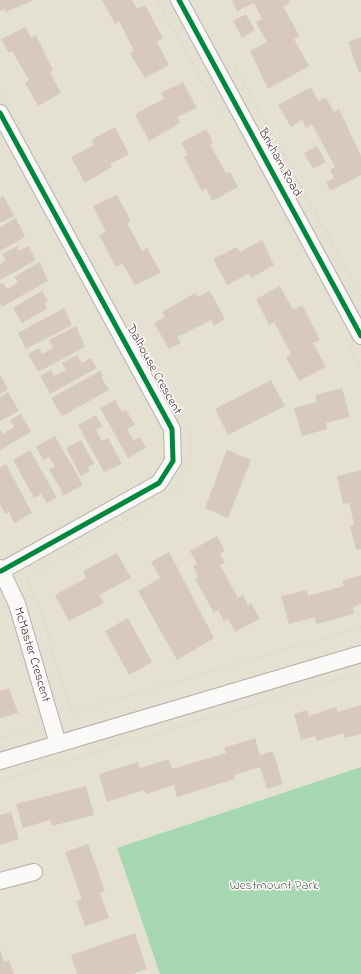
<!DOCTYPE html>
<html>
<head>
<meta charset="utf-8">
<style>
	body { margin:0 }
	canvas { display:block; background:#e4e1d2 }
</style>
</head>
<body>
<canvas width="361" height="974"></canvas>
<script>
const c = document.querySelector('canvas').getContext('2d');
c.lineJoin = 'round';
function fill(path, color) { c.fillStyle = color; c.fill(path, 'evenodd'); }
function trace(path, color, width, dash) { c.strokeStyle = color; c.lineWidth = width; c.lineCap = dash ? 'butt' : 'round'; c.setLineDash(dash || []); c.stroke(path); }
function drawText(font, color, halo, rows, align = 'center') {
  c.font = font + ' "Indie Flower",sans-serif'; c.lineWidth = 3; c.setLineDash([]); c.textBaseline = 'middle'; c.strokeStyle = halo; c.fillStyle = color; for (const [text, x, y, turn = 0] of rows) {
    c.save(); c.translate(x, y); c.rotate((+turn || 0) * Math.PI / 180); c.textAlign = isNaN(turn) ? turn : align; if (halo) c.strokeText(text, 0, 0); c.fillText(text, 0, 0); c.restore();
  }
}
fill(new Path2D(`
	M361 767V974H160L117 848Z`), '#a7d7b0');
fill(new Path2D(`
	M0 0H34L6 12 4 9 0 11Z
	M102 0H132L137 9 145 5 163 38 157 42 169 65 145 78 130 54 134 51 119 21 115 24Z
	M232 0H288L290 3 283 6 300 37 294 39 309 66 268 89 250 51 267 42 256 22 262 19 254 3 237 11Z
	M246 14 255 30 242 38 233 21Z
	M26 27 31 38 36 35 53 70 50 72 61 93 38 106 25 83 29 80 12 51 9 53 1 39Z
	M361 37V72L359 73 348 42Z
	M183 82 197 108 177 117 180 123 149 141 135 114 164 99 161 93Z
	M311 87 318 101 326 98 334 112 339 109 361 156V175L330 191 326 182 334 178 330 170 335 167 312 124 306 128 302 120 291 127 278 105Z
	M115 127 129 154 110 164 112 167 85 183 71 157 94 145 91 140Z
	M206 129 213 142 210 145 226 173 230 172 238 187 212 201 206 188 202 191 184 157 188 155 181 143Z
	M317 146 326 162 313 169 304 153Z
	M3 195 14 216 0 223V199Z
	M117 195 131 221 127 223 142 251 147 248 161 273 135 285 122 263 116 267 99 235 106 232 93 206Z
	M16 218 25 237 0 251V227Z
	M262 240 274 265 251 278 249 274 227 285 213 259 237 247 240 252Z
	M17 246 19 251 28 246 36 260 0 280V264L6 260 2 254Z
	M40 262 48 281 2 307 0 303V284L3 283 7 289 18 283 14 277Z
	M280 286 293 310 302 305 320 340 313 343 326 367 299 381 286 357 291 354 274 322 269 325 256 299Z
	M42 291 48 301 44 303 47 309 22 323 13 308Z
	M210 291 225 319 214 326 211 320 177 337 181 343 169 349 154 323 165 317 162 312 195 293 198 297Z
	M64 308 72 325 26 349 18 333Z
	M76 326 85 347 38 372 28 354 39 348 42 354 53 348 49 340Z
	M77 355 82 363 91 358 97 368 50 394 40 376 51 370 54 376 66 370 62 363Z
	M100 371 103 376 101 377 109 390 62 416 51 398Z
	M0 374 8 389 0 394Z
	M271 380 285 406 228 435 215 409Z
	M342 388 350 417 326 423 327 429 302 436 294 408 317 402 315 395Z
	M8 392 19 411 0 421V397Z
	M115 400 122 412 126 410 135 425 127 429 134 441 140 437 146 448 128 458 100 408Z
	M21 414 31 432 0 450V429L3 434 14 427 10 420Z
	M96 415 102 426 96 430 102 441 108 438 122 464 104 472 78 425Z
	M55 436 83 485 62 496 61 494 63 493 49 470 55 466 49 457 43 460 36 447Z
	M81 440 94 464 88 467 90 471 81 476 66 448Z
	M30 450 57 498 47 503 41 494 34 498 13 460Z
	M227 450 251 460 228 518 205 508Z
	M6 464 32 513 14 523 9 512 5 514 0 504V467Z
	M361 470V549L356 550 350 526 354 524 349 503 343 504 337 476Z
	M217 536 225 551 220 554 225 563 220 565 238 598 243 595 248 605 251 603 260 619 235 632 228 619 224 621 218 610 214 613 195 579 198 577 193 566 197 564 190 551Z
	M169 552 214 638 177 660 138 591 160 578 151 562Z
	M117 553 131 578 99 595 104 603 69 621 55 595 86 578 83 571Z
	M361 575V604L353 607 354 614 316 624 315 617 289 624 281 596 307 590 308 596 344 586 342 581Z
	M128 618 152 662 129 675 105 631Z
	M9 688 18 713 0 718V691Z
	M361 705V734L345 738 343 733 317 741 315 736 301 740 294 714 307 710 309 716 336 707 338 712Z
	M255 738 260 755 273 751 283 784 267 789 260 767 234 775 235 779 177 797 174 785 146 794 144 790 107 802 99 774 138 762 140 768 169 759 172 769 226 753 224 748Z
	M86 786 94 815 52 826 50 820 23 828 16 804Z
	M11 812 19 839 0 845V815Z
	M88 844 105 891 100 893 109 918 85 926 76 901 82 899 65 852Z
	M135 933 147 969 132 974H77L71 955Z
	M0 949 4 962 9 960 14 974H0Z`), '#d7c9bf');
const minor = new Path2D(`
	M179 0 361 336
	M0 113 172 429 173 461 159 483 1 571
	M0 568 17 604 58 744
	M0 761 361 654
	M0 881 34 872`);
trace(minor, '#b6b0a8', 18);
trace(new Path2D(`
	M157 0 225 122
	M235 67 361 296
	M0 85 8 100
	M349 347 361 368
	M189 429 192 445 189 457
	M173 492 176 489 187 470
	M149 508 27 578 42 614 71 713 361 627
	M0 738 37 726
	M0 781 359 673`), '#d6d2cf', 2.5, [1, 3]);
trace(minor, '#fbfaf8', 16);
trace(new Path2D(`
	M179 0 361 336
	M0 113 172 429 173 461 159 483 1 571`), '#00873e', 5);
drawText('13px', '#4a1f2b', '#fff', [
	["Brixham Road",279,163,61],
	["Dalhouse Crescent",153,370,61],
	["McMaster Crescent",31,655,73]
]);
drawText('13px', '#595c50', '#fff', [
	["Westmount Park",274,887]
]);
</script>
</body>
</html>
